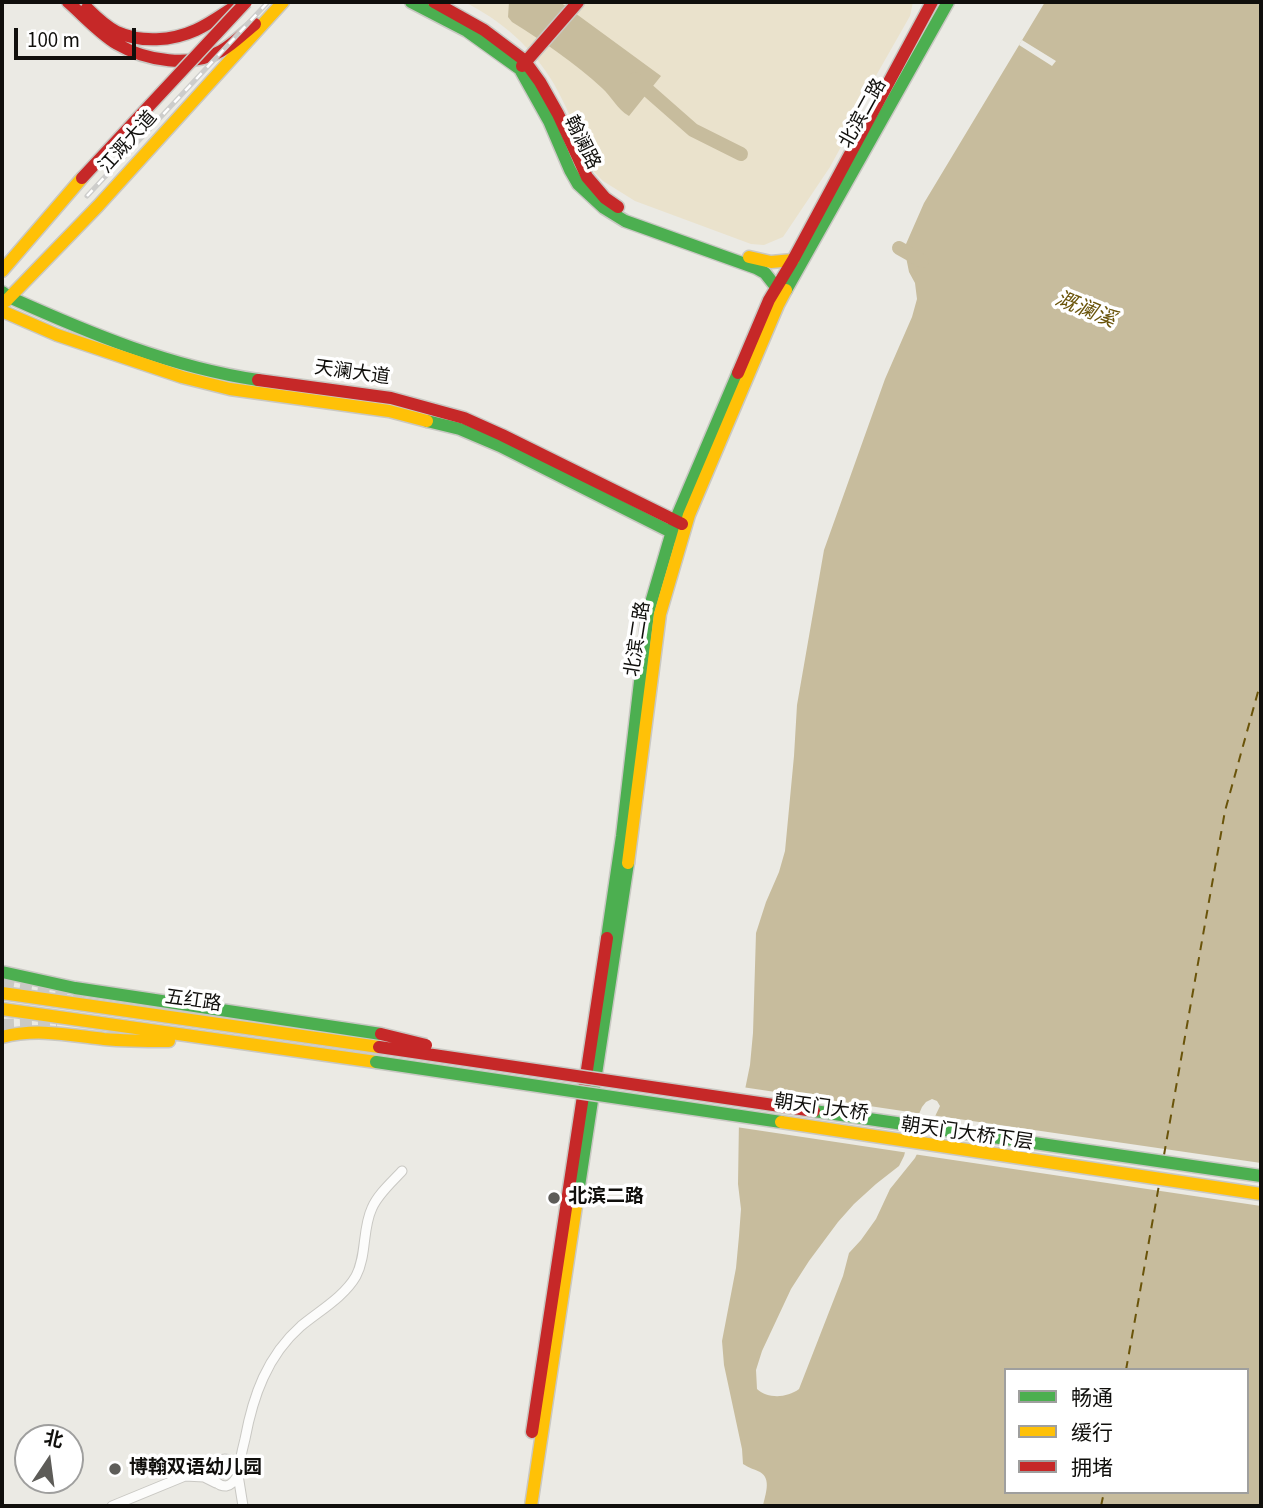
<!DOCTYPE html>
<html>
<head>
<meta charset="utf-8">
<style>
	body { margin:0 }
	#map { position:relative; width:1263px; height:1508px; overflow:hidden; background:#ebeae4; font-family:"Source Sans 3","Noto Sans SC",sans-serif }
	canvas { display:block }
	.frame { position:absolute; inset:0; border:4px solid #100f0c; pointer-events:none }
	.legend { position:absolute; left:1004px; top:1368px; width:245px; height:126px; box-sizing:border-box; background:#fff; border:2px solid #9f9f9e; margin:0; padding:9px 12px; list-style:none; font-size:21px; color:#100f0c }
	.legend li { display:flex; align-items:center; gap:14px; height:35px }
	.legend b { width:35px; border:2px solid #9f9f9e }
	.north { position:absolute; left:14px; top:1424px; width:70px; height:70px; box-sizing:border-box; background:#fff; border:2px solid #9f9f9e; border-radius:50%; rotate:13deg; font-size:19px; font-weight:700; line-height:28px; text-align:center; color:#100f0c }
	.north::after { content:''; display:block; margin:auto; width:24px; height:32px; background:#5d5c58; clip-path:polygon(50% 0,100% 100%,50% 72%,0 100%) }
	.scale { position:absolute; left:14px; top:28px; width:122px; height:32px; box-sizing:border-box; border:4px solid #100f0c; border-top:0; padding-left:9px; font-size:21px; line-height:24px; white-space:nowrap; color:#100f0c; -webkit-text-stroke:5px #fff; paint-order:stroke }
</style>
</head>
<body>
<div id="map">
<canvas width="1263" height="1508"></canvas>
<div class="frame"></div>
<ul class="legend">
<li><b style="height:9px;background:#4caf50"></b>畅通</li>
<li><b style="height:9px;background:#ffc107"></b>缓行</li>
<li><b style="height:9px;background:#c62828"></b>拥堵</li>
</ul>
<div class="north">北</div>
<div class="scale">100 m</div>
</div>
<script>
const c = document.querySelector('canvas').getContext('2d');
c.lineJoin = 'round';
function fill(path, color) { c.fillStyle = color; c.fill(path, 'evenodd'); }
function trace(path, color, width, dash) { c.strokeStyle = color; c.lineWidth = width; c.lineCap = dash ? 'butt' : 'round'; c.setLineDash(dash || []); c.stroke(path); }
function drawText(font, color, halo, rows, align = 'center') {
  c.font = font + ' "Source Sans 3","Noto Sans SC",sans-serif'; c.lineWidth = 7; c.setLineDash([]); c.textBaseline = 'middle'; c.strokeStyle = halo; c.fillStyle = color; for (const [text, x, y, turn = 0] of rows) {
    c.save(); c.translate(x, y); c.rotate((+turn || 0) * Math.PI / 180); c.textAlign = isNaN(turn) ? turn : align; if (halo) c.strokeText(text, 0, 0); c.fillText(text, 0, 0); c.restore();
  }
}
fill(new Path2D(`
	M464 2H913L910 16 873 81 867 99 830 167 783 237 764 245 751 244 635 201 603 181 594 172C581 143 570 112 554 84 534 49 500 19 464 2Z`), '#eae2cc');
fill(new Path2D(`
	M509 2H560L661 76 629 116C617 109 612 97 602 88 575 63 544 42 512 22L508 17Z
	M1045 2H1261V1506H763C765 1495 772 1479 760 1472 754 1469 749 1468 743 1464L742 1449 724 1365 722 1341 736 1268 739 1236 741 1209 738 1184 739 1119 750 1065 753 1033 756 933 766 902 779 872 785 851 794 756 797 705 824 550 885 379 912 317 917 299 915 283 909 272 905 252 906 244 924 203ZM932 1099 937 1101 940 1106 915 1158 890 1189 876 1219 861 1240 849 1253 843 1276 799 1389C787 1398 768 1399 757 1389L756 1370 762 1351 791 1289 809 1261 838 1222 854 1204 876 1184 899 1166 904 1156 909 1137 922 1107 926 1102ZM1006 1370H1247V1492H1006Z`), '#c7bc9d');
fill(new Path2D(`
	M1022 40 1056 61 1052 66 1019 45Z
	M742 1087 923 1114 913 1138 909 1153 736 1127Z
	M931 1115 1261 1163V1206L913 1154Z`), '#ebeae4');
trace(new Path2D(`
	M635 79 693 130 741 154
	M899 248 922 261`), '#c7bc9d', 14);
trace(new Path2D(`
	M1164 1155 1225 811 1261 681
	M1126 1370 1159 1185
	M1101 1506 1104 1492`), '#6a540a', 2, [9, 7]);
trace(new Path2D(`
	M2 984 82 997
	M2 1025 57 1023`), '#cac9c4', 12, [12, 6]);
const street = new Path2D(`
	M215 1463 185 1476 204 1477 216 1483
	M238 1471C229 1445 201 1467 216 1482 218 1484 222 1486 226 1486 232 1485 235 1481 238 1475 239 1463 242 1451 245 1439 253 1396 267 1356 301 1326 319 1311 344 1297 356 1276 367 1255 362 1229 372 1208 378 1194 392 1182 402 1171
	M238 1475 243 1506
	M112 1506 185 1476`);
const fast = new Path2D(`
	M411 2 467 31 520 69 549 121 570 170 578 184 604 208 625 221 756 268 765 273 776 287
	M786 290 948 2
	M2 292 9 297C89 333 170 367 258 380
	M427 421 460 429 500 446 681 537
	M607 938 622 836 648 613 675 521 738 373
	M2 972 75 988 381 1034
	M576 1206 628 863`);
const slow = new Path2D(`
	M749 257 771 262 793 260
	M2 271 82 178
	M6 301 98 206 283 2
	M2 311 57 335 182 377 230 389 389 411 427 421
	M628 863 660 614 689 515 778 305 786 290
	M2 993 379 1047
	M2 1009 376 1062
	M2 1037C37 1028 69 1035 104 1039 126 1041 147 1041 169 1041
	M531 1506 576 1206`);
const jam = new Path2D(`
	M68 2C84 16 99 33 117 44 146 61 191 68 221 51 233 44 244 33 255 24
	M434 2 484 30 524 60 540 82 558 114 587 177 605 198 618 207
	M87 8C96 17 105 26 117 32 141 43 172 41 196 30 212 23 227 11 242 2
	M522 66 578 2
	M738 373 769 300 793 260 932 2
	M258 380 391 398 464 418 502 435 682 524
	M532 1432 607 938`);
trace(street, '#c9c8c3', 11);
trace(fast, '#c9c8c3', 15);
trace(slow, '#c9c8c3', 15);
trace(jam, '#c9c8c3', 15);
trace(street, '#fcfcfb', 9);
trace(fast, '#4caf50', 12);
trace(slow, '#ffc107', 12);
trace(jam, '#c62828', 12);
const rail = new Path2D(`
	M87 196 268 2
	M376 1059 1261 1191`);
trace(rail, '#cdcdcb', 5);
trace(rail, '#fff', 2.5, [8]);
const fastBridge = new Path2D(`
	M376 1062 781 1122
	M814 1111 1261 1176`);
const slowBridge = new Path2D(`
	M781 1122 1261 1194`);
const jamBridge = new Path2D(`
	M82 178 246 2
	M381 1034 426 1045
	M379 1047 814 1111`);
trace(fastBridge, '#c9c8c3', 15, []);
trace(slowBridge, '#c9c8c3', 15, []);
trace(jamBridge, '#c9c8c3', 15, []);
trace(fastBridge, '#4caf50', 12);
trace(slowBridge, '#ffc107', 12);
trace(jamBridge, '#c62828', 12);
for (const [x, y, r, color] of [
	[554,1198,7,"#5d5c58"],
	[115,1469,7,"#5d5c58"]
]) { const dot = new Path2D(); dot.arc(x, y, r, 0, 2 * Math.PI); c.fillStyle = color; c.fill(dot); trace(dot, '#fff', 2.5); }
drawText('19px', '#100f0c', '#fff', [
	["北滨二路",864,114,-61],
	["江溉大道",129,143,-48],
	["翰澜路",581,143,64],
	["天澜大道",352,374,8],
	["北滨二路",639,639,-81],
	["五红路",193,1002,8],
	["朝天门大桥",821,1109,8],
	["朝天门大桥下层",967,1135,8]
]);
drawText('bold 19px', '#100f0c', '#fff', [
	["北滨二路",568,1198],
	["博翰双语幼儿园",129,1469]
], 'left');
drawText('italic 21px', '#6a540a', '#fff', [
	["溉澜溪",1085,311,22]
]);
</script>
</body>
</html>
